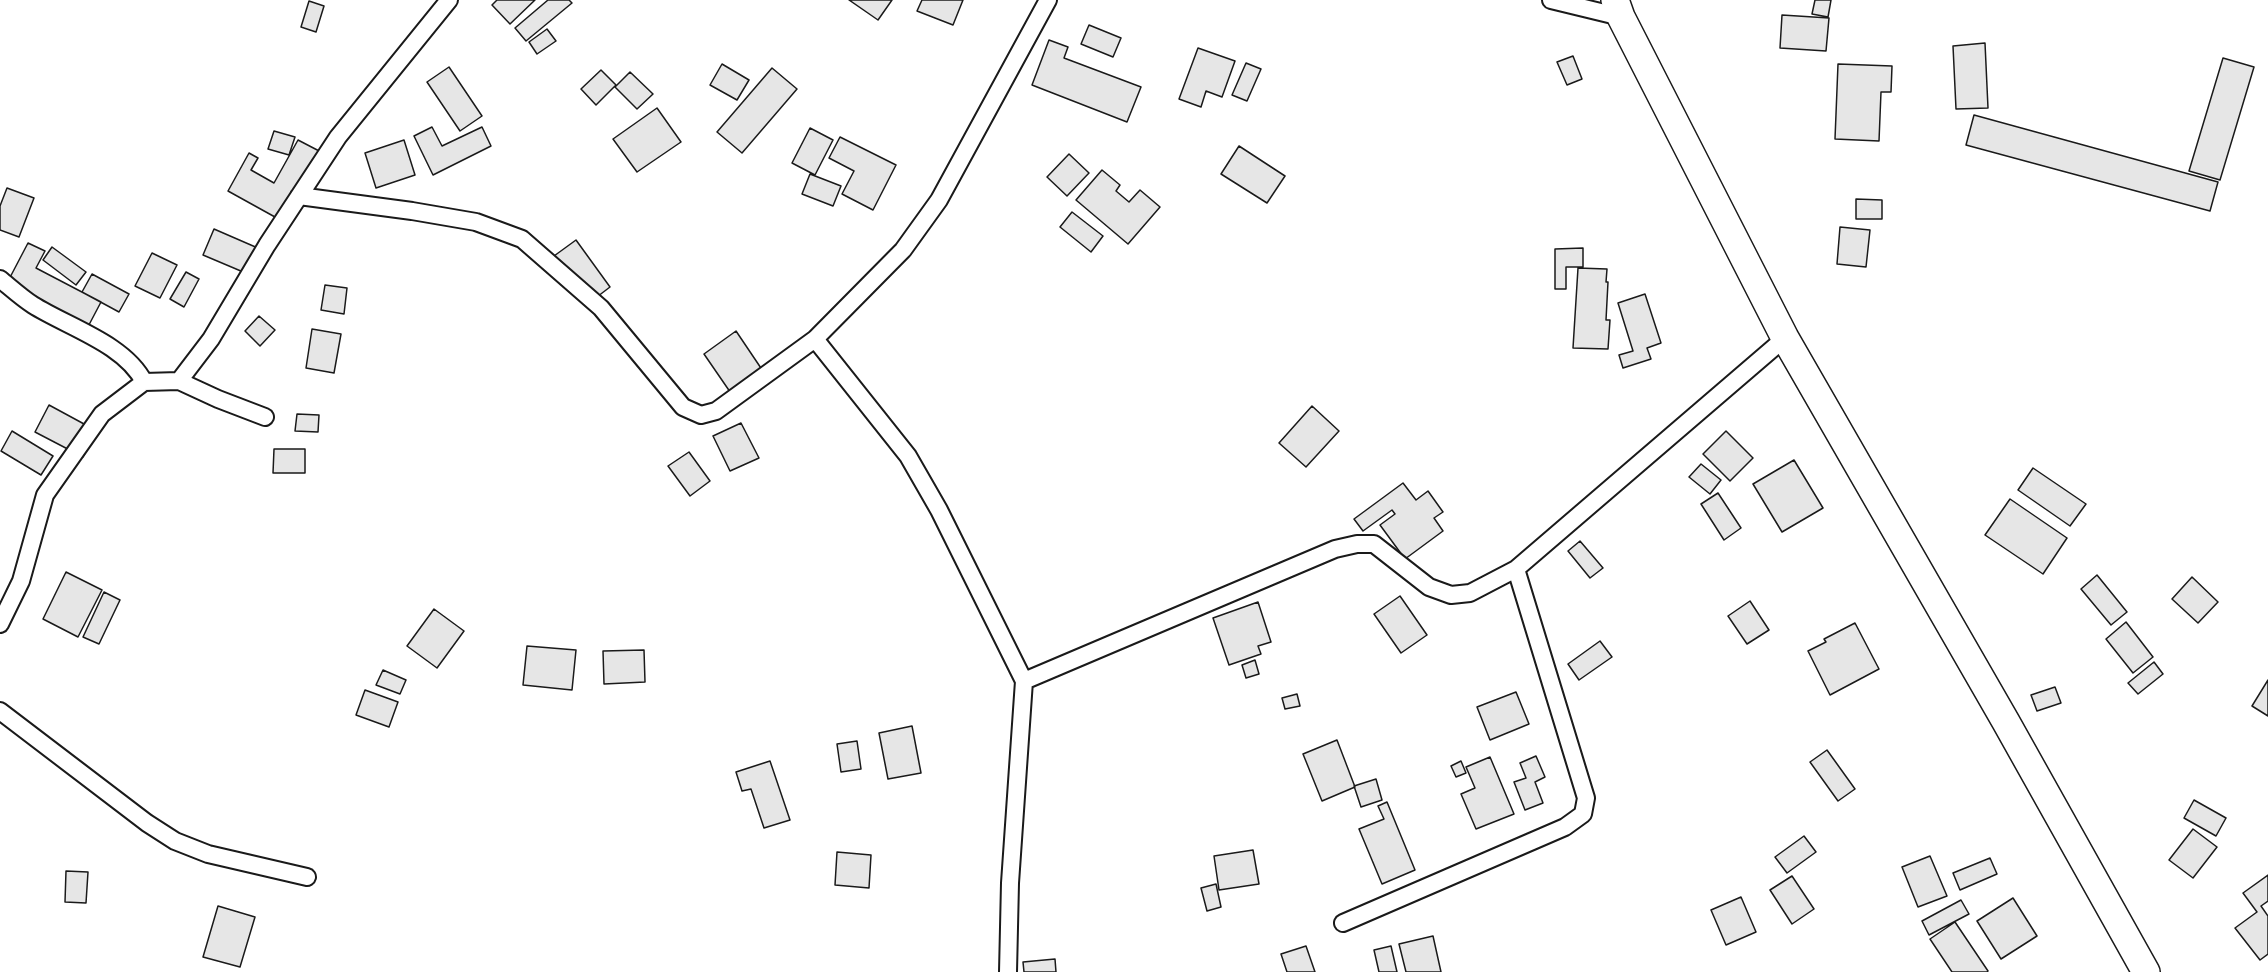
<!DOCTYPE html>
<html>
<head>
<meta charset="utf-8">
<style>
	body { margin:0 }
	canvas { display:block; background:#fff }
</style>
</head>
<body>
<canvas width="2268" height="972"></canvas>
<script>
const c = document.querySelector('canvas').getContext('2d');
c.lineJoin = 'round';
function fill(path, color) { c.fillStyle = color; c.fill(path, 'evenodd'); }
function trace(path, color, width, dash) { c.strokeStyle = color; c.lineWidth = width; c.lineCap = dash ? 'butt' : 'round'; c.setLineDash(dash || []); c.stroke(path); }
const building = new Path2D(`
	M497 0H535L510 24 492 5Z
	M548 0H569L572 3 526 41 515 28Z
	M849 0H892L878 20Z
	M922 0H963L953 25 917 11Z
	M1815 0H1831L1828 17 1812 14Z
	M309 1 324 6 316 32 301 27Z
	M1782 15 1829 18 1826 51 1780 48Z
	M1089 25 1121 38 1113 57 1081 44Z
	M547 29 556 41 537 54 529 42Z
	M1049 40 1068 47 1064 58 1141 87 1127 122 1032 85Z
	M1985 43 1988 108 1956 109 1953 46Z
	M1198 48 1235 61 1222 97 1206 91 1201 107 1179 99Z
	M1573 56 1582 79 1567 85 1557 62Z
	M2223 58 2254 67 2220 180 2189 171Z
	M1246 63 1261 69 1247 101 1232 95Z
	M722 64 749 80 737 100 710 85Z
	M1838 64 1892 66 1891 92H1881L1879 141 1835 139Z
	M449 67 482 116 460 131 427 82Z
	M772 68 797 89 742 153 717 132Z
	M601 70 616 85 596 105 581 89Z
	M630 72 653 94 637 109 615 87Z
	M657 108 681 142 637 172 613 139Z
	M1974 115 2218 182 2210 211 1966 145Z
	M432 127 442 146 482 127 491 146 433 175 414 136Z
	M810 128 833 140 815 175 792 163Z
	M274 131 295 137 289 155 268 149Z
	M840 137 896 165 873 210 842 194 854 171 829 158Z
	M298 140 323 153 284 222 228 191 249 153 258 158 251 170 274 183Z
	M404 140 415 175 376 188 365 153Z
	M1239 146 1285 176 1267 203 1221 174Z
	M1069 154 1089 173 1067 196 1047 177Z
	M1102 170 1120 185 1116 191 1129 202 1140 190 1160 207 1128 244 1076 200Z
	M810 174 841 186 833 206 802 194Z
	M7 188 34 198 19 237 0 230V206Z
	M1856 199 1882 200V219H1856Z
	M1072 212 1103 236 1091 252 1060 227Z
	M1840 227 1870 230 1866 267 1837 264Z
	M214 229 267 252 255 277 203 255Z
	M576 240 610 287 589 303 554 256Z
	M28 243 45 251 36 268 101 302 81 340 60 329 6 285Z
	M52 247 86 272 76 285 43 260Z
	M1583 248V267H1566V289H1555V249Z
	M152 253 177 265 160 298 135 286Z
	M1578 268 1607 269 1606 282H1608L1606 320H1610L1608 349 1573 348Z
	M186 272 199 279 184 307 170 299Z
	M92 274 129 294 119 312 82 292Z
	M325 285 347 288 344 314 321 310Z
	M1645 294 1661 343 1647 348 1651 359 1623 368 1619 355 1633 351 1618 303Z
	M259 316 275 330 260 346 245 331Z
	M312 329 341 334 334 373 306 368Z
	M736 331 769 380 737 402 704 354Z
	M49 405 97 431 83 457 35 432Z
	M1312 406 1339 431 1306 467 1279 443Z
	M297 414 319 415 318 432 295 431Z
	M741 423 759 458 730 471 713 436Z
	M12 431 53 456 41 475 1 451Z
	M1726 431 1753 458 1730 481 1703 454Z
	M274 449H305V473H273Z
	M689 452 710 481 690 496 668 466Z
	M1794 460 1823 508 1782 532 1753 484Z
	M1701 464 1721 480 1710 494 1689 477Z
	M2033 468 2086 504 2070 526 2018 490Z
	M1403 483 1416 500 1428 491 1443 512 1434 518 1443 531 1405 559 1380 525 1395 514 1392 510 1363 531 1354 519Z
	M1718 493 1741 528 1724 540 1701 504Z
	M2010 499 2067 538 2043 574 1985 535Z
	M1580 541 1603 568 1590 578 1568 551Z
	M66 572 102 590 78 637 43 619Z
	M2097 575 2127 612 2111 625 2081 589Z
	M2192 577 2218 602 2198 623 2172 599Z
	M104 592 120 600 99 644 83 637Z
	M1400 596 1427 635 1401 653 1374 614Z
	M1750 601 1769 630 1747 644 1728 616Z
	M1258 602 1271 642 1258 646 1261 654 1229 665 1213 618Z
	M434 609 464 631 437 668 407 646Z
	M2126 622 2153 657 2133 673 2106 639Z
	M1855 623 1879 669 1830 695 1808 651 1826 642 1824 639Z
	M1600 641 1612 657 1579 680 1568 664Z
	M527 646 576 650 572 690 523 685Z
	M644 650 645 682 604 684 603 651Z
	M1255 660 1259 674 1246 678 1242 665Z
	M2154 662 2163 674 2138 694 2128 683Z
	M383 670 406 680 400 694 376 685Z
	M2268 680V716L2252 706Z
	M2055 687 2061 703 2037 711 2031 695Z
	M365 690 398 702 389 727 356 715Z
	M1516 692 1529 724 1490 740 1477 707Z
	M1297 694 1300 706 1285 709 1282 698Z
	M912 726 921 773 888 779 879 733Z
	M1337 740 1355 787 1322 801 1303 754Z
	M857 741 861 769 841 772 837 744Z
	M1827 750 1855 789 1838 801 1810 762Z
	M1536 756 1545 777 1535 782 1543 803 1525 810 1514 782 1526 778 1520 763Z
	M1490 757 1514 814 1476 829 1461 794 1475 788 1466 767Z
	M770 761 790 820 764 828 751 789 742 791 736 772Z
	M1461 761 1466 773 1456 777 1451 766Z
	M1376 779 1382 800 1361 807 1354 786Z
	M2194 800 2226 818 2216 836 2184 818Z
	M1387 802 1415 870 1382 884 1359 829 1384 819 1378 806Z
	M2193 829 2217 847 2193 878 2169 860Z
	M1804 836 1816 852 1787 873 1775 857Z
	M1253 850 1259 884 1219 890 1214 856Z
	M837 852 871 855 869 888 835 885Z
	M1930 856 1947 896 1918 907 1902 867Z
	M1990 858 1997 874 1960 890 1953 873Z
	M66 871 88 872 86 903 65 902Z
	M2268 875V901L2261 906 2268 916V954L2260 960 2235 928 2257 912 2243 893Z
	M1792 876 1814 909 1792 924 1770 890Z
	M1216 884 1221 907 1207 911 1201 888Z
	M1741 897 1756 932 1726 945 1711 910Z
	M2013 898 2037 936 2001 959 1977 921Z
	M1961 900 1969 914 1929 935 1922 921Z
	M218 906 255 917 240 967 203 957Z
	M1955 922 1988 971 1987 972H1952L1930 939Z
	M1433 936 1441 972H1406L1399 944Z
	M1306 946 1315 972H1287L1281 954Z
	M1391 946 1397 972H1379L1374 950Z
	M1055 959 1056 972H1024L1023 962Z`);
fill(building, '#e6e6e6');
trace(building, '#1a1a1a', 1.5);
const street = new Path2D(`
	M1551 0 1621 17
	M299 196 412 211 476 222 522 239 601 308 683 407 701 415 716 411 815 339 903 250 939 200 1048 0
	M0 279C11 288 22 298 33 305 68 327 125 344 144 382
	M815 339 908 456 939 510 1024 681 1010 883 1008 972
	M179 381 218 399 265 417
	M0 624 21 581 45 495 102 414 144 382 179 381 211 339 267 245 338 137 449 0
	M1024 681 1335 549 1357 544H1374L1429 587 1451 595 1470 593 1516 569 1785 338
	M0 711 147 823 175 841 208 854 307 877
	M1343 923 1565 827 1583 814 1586 798 1516 569`);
const primary = new Path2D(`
	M1615 0 1621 17 1785 338 2006 722 2146 972`);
trace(street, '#1a1a1a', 20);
trace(primary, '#1a1a1a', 30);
trace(street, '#fff', 16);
trace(primary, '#fff', 27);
</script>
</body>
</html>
